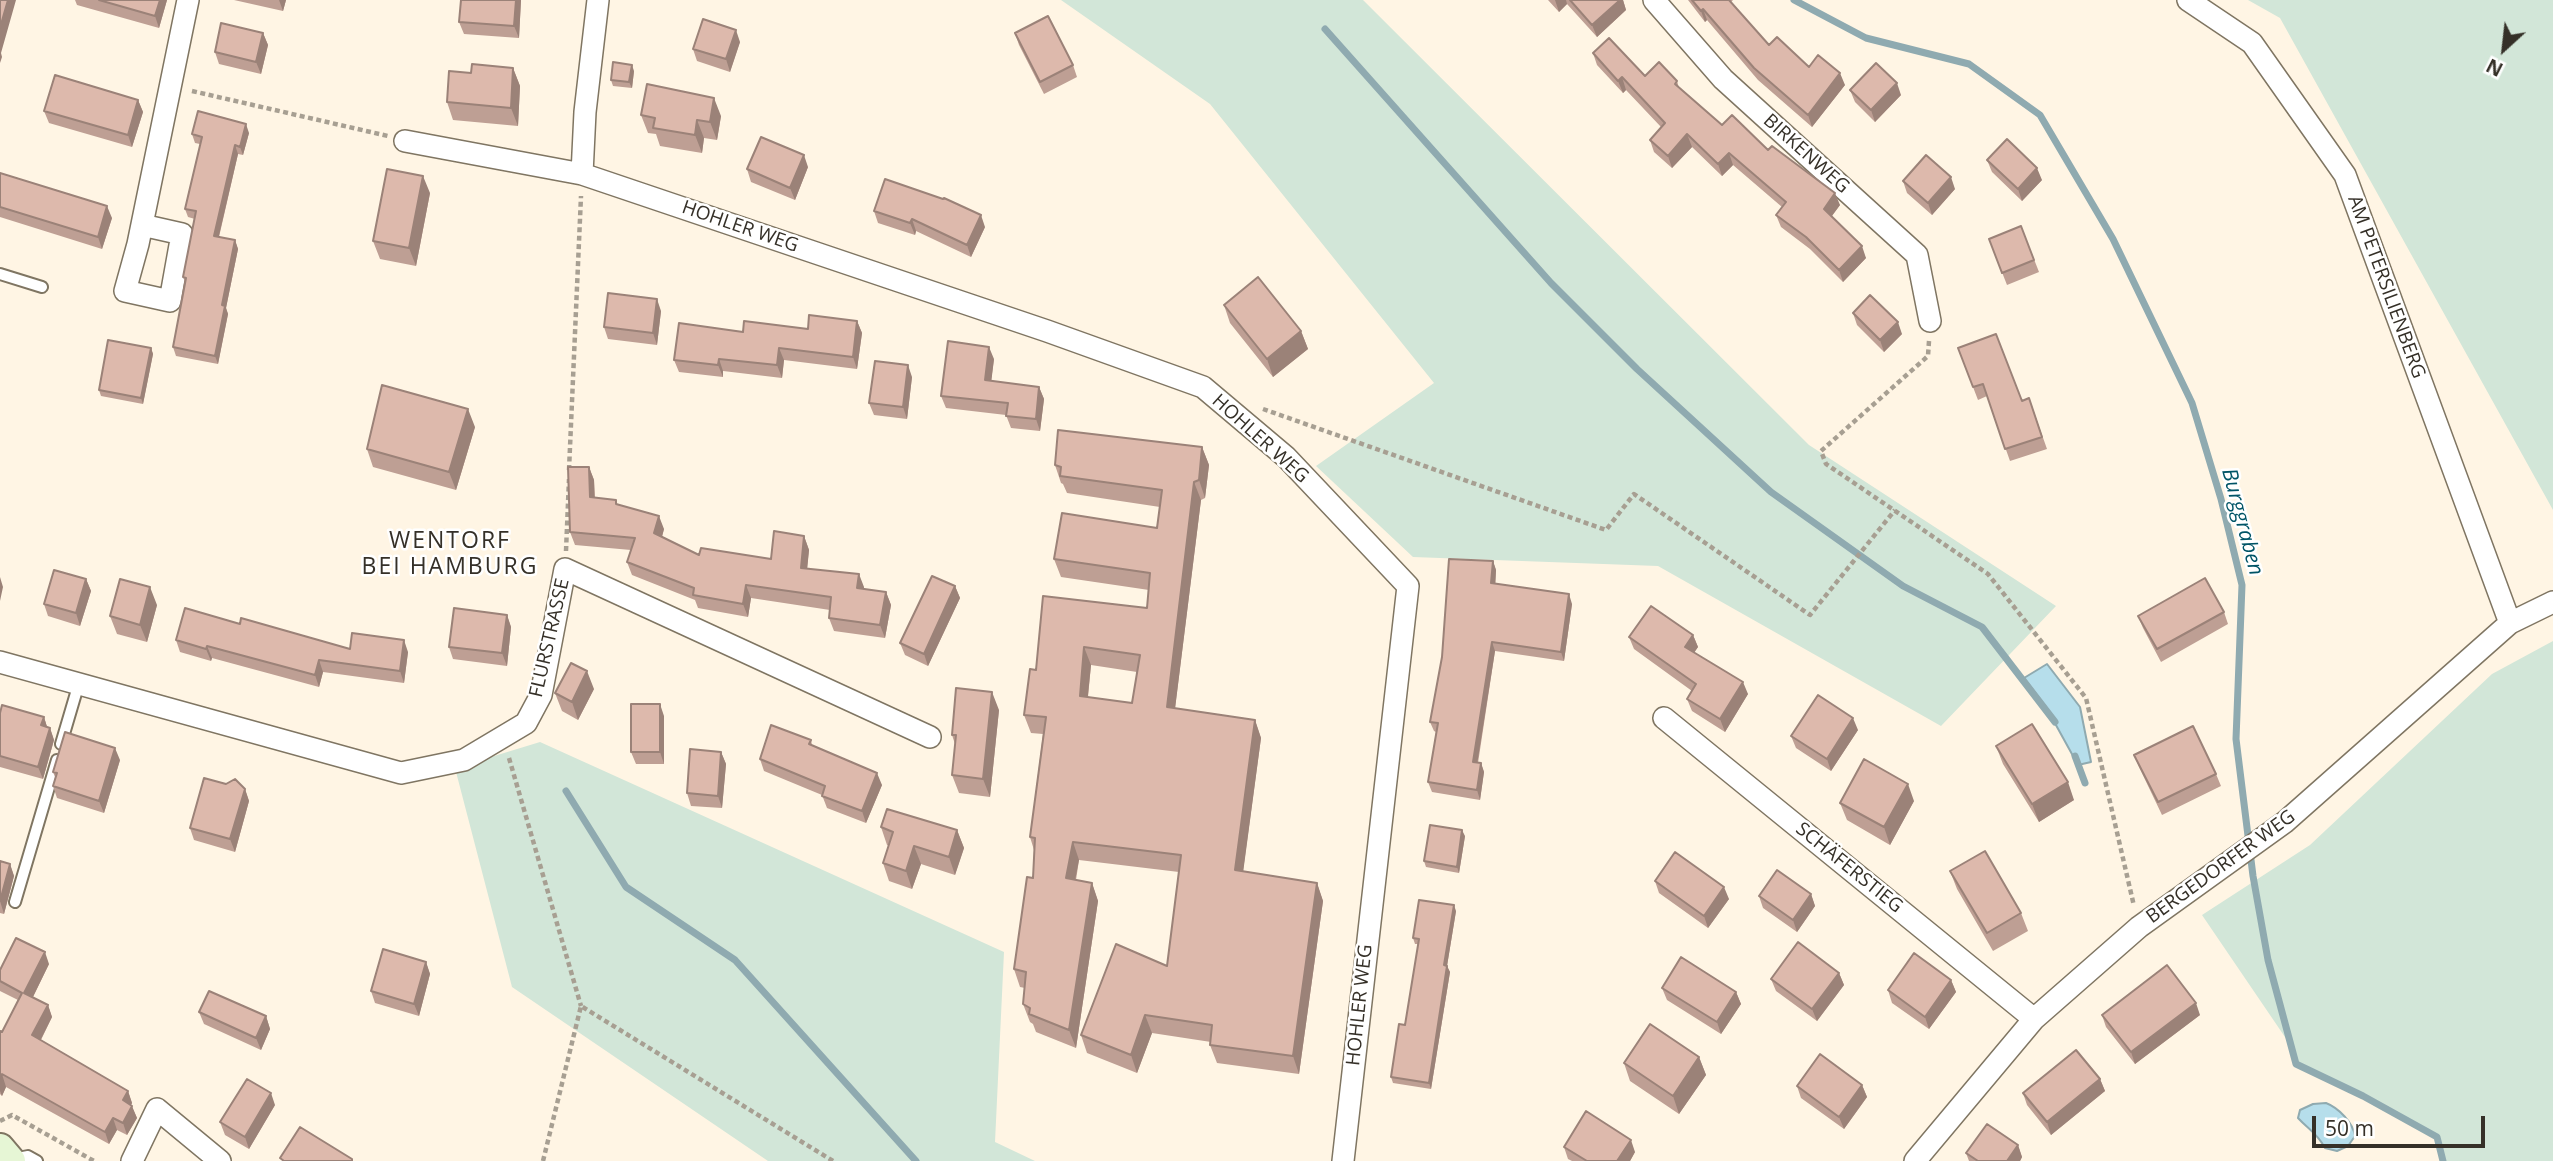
<!DOCTYPE html>
<html>
<head>
<meta charset="utf-8">
<style>
	body { margin:0 }
	#map { position:relative; width:2553px; height:1161px; overflow:hidden; background:#fff5e4; font-family:"Open Sans",sans-serif }
	canvas { display:block }
	.north { position:absolute; left:2469px; top:14px; width:70px; height:70px; -webkit-text-stroke:5px #fff; paint-order:stroke; rotate:207deg; font-size:19px; font-weight:700; line-height:28px; text-align:center; color:#353028 }
	.north::after { content:''; display:block; margin:auto; width:24px; height:32px; background:#353028; clip-path:polygon(50% 0,100% 100%,50% 72%,0 100%) }
	.scale { position:absolute; left:2312px; top:1116px; width:173px; height:32px; box-sizing:border-box; border:4px solid #353028; border-top:0; padding-left:9px; font-size:21px; line-height:24px; white-space:nowrap; color:#353028; -webkit-text-stroke:5px #fff; paint-order:stroke }
</style>
</head>
<body>
<div id="map">
<canvas width="2553" height="1161"></canvas>
<div class="north">N</div>
<div class="scale">50 m</div>
</div>
<script>
const c = document.querySelector('canvas').getContext('2d');
c.lineJoin = 'round';
function fill(path, color) { c.fillStyle = color; c.fill(path, 'evenodd'); }
function trace(path, color, width, dash) { c.strokeStyle = color; c.lineWidth = width; c.lineCap = dash ? 'butt' : 'round'; c.setLineDash(dash || []); c.stroke(path); }
function drawText(font, color, halo, rows, align = 'center') {
  c.font = font + ' "Open Sans",sans-serif'; c.lineWidth = 5; c.setLineDash([]); c.textBaseline = 'middle'; c.strokeStyle = halo; c.fillStyle = color; for (const [text, x, y, turn = 0] of rows) {
    c.save(); c.translate(x, y); c.rotate((+turn || 0) * Math.PI / 180); c.textAlign = isNaN(turn) ? turn : align; if (halo) c.strokeText(text, 0, 0); c.fillText(text, 0, 0); c.restore();
  }
}
fill(new Path2D(`
	M1061 0H1363L1809 445 2056 606 1941 726 1658 566 1413 557 1316 466 1434 383 1210 104Z
	M2248 0H2553V510L2280 18Z
	M2553 641V1161H2443L2437 1137 2363 1096 2296 1064 2287 1040 2202 915 2310 845 2492 674Z
	M540 742 1004 952 995 1142 1035 1161H768L512 987 455 768Z`), '#d2e6d8');
const water = new Path2D(`
	M2047 664 2080 707 2091 762 2078 765 2046 707 2024 678Z
	M2326 1103C2339 1108 2353 1123 2355 1136L2348 1146 2337 1151 2325 1148C2317 1133 2309 1130 2298 1118L2300 1110 2313 1104Z`);
fill(water, '#b6deeb');
trace(water, '#8faab0', 2);
trace(new Path2D(`
	M1794 0 1866 38 1969 64 2040 115 2113 239 2192 403 2221 499 2242 585 2236 739 2253 876 2268 960 2296 1064 2363 1096 2437 1137 2443 1161
	M1325 29 1551 283 1637 369 1771 492 1903 586 1982 627 2055 722
	M2075 756 2085 783
	M566 791 626 887 735 960 916 1161`), '#8faab0', 7);
const service = new Path2D(`
	M0 274 42 287
	M61 744 79 683
	M15 902 57 760
	M13 1159 28 1156 37 1161`);
const minor = new Path2D(`
	M1654 0 1723 79 1917 255 1930 321
	M2188 0 2252 43 2345 175 2510 623
	M405 141 582 174 1047 331 1203 387 1286 457 1408 586 1343 1161
	M582 174 585 112 598 0
	M142 225 182 234 170 301 125 291 138 244 188 0
	M0 662 401 773 464 760 526 723 541 695 565 569 930 737
	M1664 718 2034 1019
	M132 1161 157 1109 220 1161
	M1915 1161 2034 1019 2139 927 2285 822 2510 623 2553 602`);
const secondary = new Path2D(`
	M0 1148 11 1161`);
trace(service, '#7f7562', 14);
trace(minor, '#7f7562', 24);
trace(secondary, '#7f7562', 32);
trace(new Path2D(`
	M192 91 388 136
	M1929 341 1928 356 1821 451 1826 464 1988 574 2086 698 2134 906
	M1263 409 1606 530 1634 494 1810 615 1895 510
	M569 470 581 196
	M566 551 569 479
	M509 758 581 1006
	M0 1121 12 1115 94 1161
	M543 1161 581 1006 833 1161`), '#a79f92', 4.5, [5, 3.5]);
trace(service, '#fff', 10);
trace(minor, '#fff', 21);
trace(secondary, '#e6f6d5', 28);
fill(new Path2D(`
	M75 0H167L159 28 77 5Z
	M234 0H286L283 11Z
	M521 0 519 38 464 34 459 22Z
	M1548 0H1623L1626 10 1597 37 1567 4 1559 12Z
	M1688 0H1733L1731 2 1769 45 1809 67 1845 85 1812 127 1758 80 1707 20 1705 22Z
	M263 33 268 45 261 74 219 64 215 52Z
	M1015 33 1073 65 1077 77 1044 94 1019 45Z
	M740 42 730 72 697 61 693 49Z
	M1593 53 1645 76 1677 81 1679 88 1722 125 1768 150 1840 205 1832 216 1866 258 1843 282 1810 249 1781 227 1776 215 1782 207 1733 165 1722 176 1692 147 1672 168 1654 152 1650 140 1661 127 1626 90 1623 93 1597 65Z
	M513 68 520 86 518 126 453 120 447 102 471 73Z
	M634 71 632 88 613 86 611 80Z
	M1850 90 1901 95 1875 122 1855 102Z
	M138 100 143 112 132 147 49 123 44 111Z
	M641 115 721 116 717 140 704 138 702 153 660 146 656 134 648 133Z
	M249 133 243 155 238 154 219 237 235 240 238 249 226 308 228 314 218 364 176 356 173 347 185 282 183 277 195 219 188 217 185 209 200 144 195 143 192 134Z
	M1987 160 2042 180 2022 201 1992 172Z
	M808 167 795 200 751 182 747 169Z
	M0 173 112 218 102 249 0 217Z
	M1903 181 1955 189 1932 215 1907 193Z
	M430 193 416 266 380 259 373 241Z
	M874 211 985 227 971 257 916 231 915 235 878 223Z
	M2021 226 2039 272 2007 285 1989 239Z
	M1224 305 1301 331 1308 349 1273 377 1230 323Z
	M661 311 657 345 608 339 604 327Z
	M1853 313 1902 334 1884 352 1857 325Z
	M857 321 862 333 857 369 784 360 782 378 723 371V377L679 372 674 360 743 332 808 329Z
	M151 348 153 354 143 404 101 396 99 390Z
	M1958 348 2022 401 2029 398 2047 449 2010 461 1987 396 1978 400Z
	M994 359 991 381 1039 387 1044 399 1040 431 1011 428 1006 415 946 408 941 396Z
	M912 377 907 419 874 415 869 403Z
	M475 427 456 490 373 467 367 449Z
	M1202 447 1209 465 1205 498 1201 500 1175 708 1255 720 1261 738 1243 871 1317 883 1323 901 1299 1074 1217 1063 1210 1045 1211 1042 1152 1033 1137 1073 1087 1053 1081 1035 1167 966 1179 872 1079 860 1076 880 1092 883 1098 901 1076 1048 1036 1032 1033 1024 1030 1022 1023 1004 1025 988 1020 987 1014 969 1033 878 1034 850 1030 837 1043 734 1031 733 1024 715 1036 670 1147 608 1149 590 1061 577 1054 559 1157 528 1160 507 1067 493 1063 484 1061 483 1055 465ZM1091 665 1137 672 1132 703 1088 697Z
	M589 467 594 480 595 498 618 504 664 529 662 537 699 555 771 559 804 536 809 550 807 568 864 587 863 589 886 592 891 605 885 638 834 631 829 618 830 610 751 598 748 617 698 608 695 600 632 575 627 562 631 550 575 545 570 532Z
	M1493 561 1496 570 1495 584 1572 604 1564 661 1495 651 1478 763H1481L1484 772 1480 800 1432 792 1428 782 1436 732 1434 731 1430 722Z
	M86 579 91 591 80 626 48 616 44 604Z
	M955 586 960 598 928 666 905 655 900 643Z
	M157 605 147 642 117 634 110 616Z
	M2224 612 2228 624 2161 662 2143 628 2138 616Z
	M507 615 511 627 507 666 453 659 449 647Z
	M240 624 350 649 408 652 404 683 323 672 319 687 212 658 211 661 180 652 176 640Z
	M1693 635 1698 647 1694 652 1748 694 1725 732 1692 711 1687 699 1692 691 1634 649 1629 637Z
	M594 689 578 720 562 711 555 693Z
	M999 710 990 797 959 793 952 775 955 744 952 735Z
	M0 713 44 717 47 727 50 728 54 740 43 779 0 767Z
	M664 716V764H636L631 752Z
	M1858 730 1831 771 1796 748 1791 736Z
	M811 740 812 745 882 785 866 823 827 808 822 795 764 771 760 759Z
	M1996 746 2074 800 2039 822 2003 764Z
	M721 752 726 764 722 808 691 806 687 793Z
	M2134 755 2216 774 2221 786 2162 815 2139 767Z
	M120 760 104 813 57 798 53 786 55 777 53 772Z
	M245 789 249 801 235 852 194 840 190 828Z
	M1914 801 1890 845 1847 820 1840 803Z
	M881 827 957 830 964 848 955 875 921 864 912 889 889 881 883 863 889 846 887 845Z
	M1465 836 1459 873 1426 867 1424 861Z
	M0 861 10 864 14 876 4 914 0 913Z
	M1950 871 2021 913 2028 931 1993 951 1957 889Z
	M1655 881 1729 899 1708 928 1659 893Z
	M1811 894 1815 906 1797 932 1763 908 1759 896Z
	M1456 911 1447 966 1450 972 1431 1089 1393 1083 1391 1077 1405 1025 1418 944H1415L1413 938Z
	M426 962 430 974 419 1016 375 1003 371 991Z
	M49 964 33 997 48 1005 52 1017 41 1040 128 1091 132 1103 131 1105 137 1118 127 1135 117 1130 109 1144 6 1087 2 1096 0 1094V1031L2 1032 18 1000 0 991V970Z
	M1839 973 1844 985 1817 1021 1776 991 1771 979Z
	M1951 980 1956 992 1929 1029 1892 1003 1888 990Z
	M1662 988 1736 992 1741 1004 1721 1034 1667 1000Z
	M199 1012 266 1016 270 1029 261 1050 204 1024Z
	M2102 1015H2200L2135 1064 2106 1027Z
	M1699 1057 1706 1075 1679 1114 1630 1081 1624 1063Z
	M2100 1079 2105 1091 2051 1135 2027 1105 2023 1093Z
	M1862 1085 1867 1097 1844 1129 1801 1098 1797 1086Z
	M275 1105 249 1149 225 1135 220 1122Z
	M2018 1145 2022 1157 2020 1161H1969L1966 1153Z
	M1564 1147 1635 1152 1630 1161H1572L1568 1159Z`), '#be9f94');
fill(new Path2D(`
	M8 0H16L1 53 2 57 0 63V28Z
	M160 0H167L159 28 155 16Z
	M279 0H286L283 11Z
	M516 0H521L519 38 514 26Z
	M1555 0H1566L1567 4 1559 12Z
	M1620 0H1623L1626 10 1597 37 1592 25Z
	M1703 9 1707 20 1705 22 1701 11Z
	M736 30 740 42 730 72 726 59Z
	M263 33 268 45 261 74 256 62Z
	M632 65 634 71 632 88 629 82Z
	M513 68 520 86 518 126 511 108Z
	M1840 73 1845 85 1812 127 1808 115Z
	M1622 77 1626 90 1623 93 1618 81Z
	M1897 83 1901 95 1875 122 1871 110Z
	M714 98 721 116 717 140 710 122Z
	M138 100 143 112 132 147 128 135Z
	M697 120 704 138 702 153 695 135Z
	M246 124 249 133 243 155 240 147Z
	M1687 134 1692 147 1672 168 1668 156Z
	M235 145 238 154 217 244 214 236Z
	M1729 153 1733 165 1722 176 1718 164Z
	M804 155 808 167 795 200 790 188Z
	M2037 168 2042 180 2022 201 2018 189Z
	M423 176 430 193 416 266 409 248Z
	M1951 177 1955 189 1932 215 1928 203Z
	M1835 193 1840 205 1828 221 1824 209Z
	M107 206 112 218 102 249 98 237Z
	M981 215 985 227 971 257 967 245Z
	M912 219 916 231 915 235 910 223Z
	M235 240 238 249 226 308 228 314 218 364 215 356 222 305Z
	M1862 246 1866 258 1843 282 1839 270Z
	M657 299 661 311 657 345 653 333Z
	M857 321 862 333 857 369 853 357Z
	M1898 322 1902 334 1884 352 1880 340Z
	M1301 331 1308 349 1273 377 1267 359Z
	M989 347 994 359 990 392 985 380Z
	M151 348 153 354 143 404 141 398Z
	M779 348 784 360 782 378 777 365Z
	M719 359 723 371V377L718 365Z
	M908 365 912 377 907 419 903 407Z
	M1039 387 1044 399 1040 431 1036 419Z
	M468 409 475 427 456 490 449 472Z
	M1202 447 1209 465 1205 498 1199 480Z
	M589 467 594 480 595 511 590 497Z
	M1194 482 1201 500 1173 725 1167 707Z
	M659 516 664 529 659 547 654 533Z
	M804 536 809 550 806 581 801 568Z
	M1493 561 1496 570 1495 592 1491 583Z
	M859 574 864 587 862 602 857 588Z
	M0 577 3 587 0 601Z
	M86 579 91 591 80 626 76 613Z
	M746 585 751 598 748 617 743 604Z
	M955 586 960 598 928 666 924 654Z
	M150 587 157 605 147 642 140 625Z
	M886 592 891 605 885 638 880 625Z
	M1569 594 1572 604 1564 661 1561 652Z
	M507 615 511 627 507 666 502 653Z
	M1693 635 1698 647 1690 659 1685 647Z
	M404 640 408 652 404 683 400 671Z
	M1492 642 1495 651 1476 771 1473 762Z
	M207 646 212 658 211 661 206 649Z
	M1084 647 1091 665 1086 714 1080 696Z
	M319 660 323 672 319 687 315 675Z
	M587 671 594 689 578 720 572 702Z
	M1743 682 1748 694 1725 732 1720 719Z
	M992 692 999 710 990 797 983 779Z
	M660 704 664 716V764L660 752Z
	M44 717 48 730 41 725Z
	M1853 718 1858 730 1831 771 1827 759Z
	M1255 720 1261 738 1241 888 1235 870Z
	M50 728 54 740 43 779 38 767Z
	M115 748 120 760 104 813 99 801Z
	M721 752 726 764 722 808 718 796Z
	M1481 763 1484 772 1480 800 1477 790Z
	M877 773 882 785 866 823 862 811Z
	M2068 782 2074 800 2039 822 2032 804Z
	M1908 784 1914 801 1890 845 1884 827Z
	M245 789 249 801 235 852 230 839Z
	M957 830 964 848 955 875 949 857Z
	M1462 830 1465 836 1459 873 1457 867Z
	M1073 842 1079 860 1072 896 1066 878Z
	M914 846 921 864 912 889 906 871Z
	M10 864 14 876 4 914 0 901Z
	M1092 883 1098 901 1076 1048 1069 1030Z
	M1317 883 1323 901 1299 1074 1293 1056Z
	M1724 887 1729 899 1708 928 1704 916Z
	M1811 894 1815 906 1797 932 1793 920Z
	M1454 905 1456 911 1447 966 1450 972 1431 1089 1429 1083 1444 965Z
	M45 952 49 964 29 1005 24 993Z
	M426 962 430 974 419 1016 414 1004Z
	M1839 973 1844 985 1817 1021 1812 1009Z
	M1951 980 1956 992 1929 1029 1925 1017Z
	M1736 992 1741 1004 1721 1034 1717 1022Z
	M2196 1003 2200 1015 2135 1064 2131 1052Z
	M48 1005 52 1017 37 1047 32 1035Z
	M1145 1015 1152 1033 1137 1073 1131 1055Z
	M266 1016 270 1029 261 1050 256 1038Z
	M1699 1057 1706 1075 1679 1114 1673 1096Z
	M2 1074 6 1087 2 1096 0 1091V1078Z
	M2100 1079 2105 1091 2051 1135 2047 1122Z
	M1862 1085 1867 1097 1844 1129 1839 1117Z
	M128 1091 132 1103 127 1112 123 1100Z
	M271 1093 275 1105 249 1149 245 1137Z
	M132 1106 137 1118 127 1135 123 1123Z
	M113 1118 117 1130 109 1144 105 1132Z
	M1631 1140 1635 1152 1630 1161H1617Z
	M2018 1145 2022 1157 2020 1161H2007Z`), '#9b8278');
const building = new Path2D(`
	M0 0H8L0 28Z
	M99 0H160L155 16Z
	M461 0H516L514 26 459 22Z
	M1570 0H1620L1592 25Z
	M1692 0H1729L1769 45 1777 37 1809 67 1818 55 1840 73 1808 115 1754 68 1703 9 1701 11Z
	M1048 16 1073 65 1040 82 1015 33Z
	M703 19 736 30 726 59 693 49Z
	M221 23 263 33 256 62 215 52Z
	M1609 38 1645 76 1659 62 1677 81 1675 84 1722 125 1732 115 1768 150 1772 146 1835 193 1824 209 1862 246 1839 270 1806 237 1776 215 1786 202 1729 153 1718 164 1687 134 1668 156 1650 140 1665 123 1622 77 1618 81 1593 53Z
	M613 62 632 65 629 82 611 80Z
	M1876 63 1897 83 1871 110 1850 90Z
	M472 64 513 68 511 108 447 102 449 71 471 73Z
	M55 75 138 100 128 135 44 111Z
	M647 84 714 98 710 122 697 120 695 135 653 128 655 118 641 115Z
	M198 111 246 124 240 147 235 145 214 236 235 240 222 305 225 306 215 356 173 347 186 278 183 277 196 211 185 209 202 137 192 134Z
	M761 137 804 155 790 188 747 169Z
	M2007 139 2037 168 2018 189 1987 160Z
	M1926 155 1951 177 1928 203 1903 181Z
	M387 169 423 176 409 248 373 241Z
	M0 173 107 206 98 237 0 207Z
	M885 179 943 199 944 198 981 215 967 245 912 219 910 223 874 211Z
	M2021 226 2034 260 2002 273 1989 239Z
	M1258 277 1301 331 1267 359 1224 305Z
	M608 293 657 299 653 333 604 327Z
	M1870 295 1898 322 1880 340 1853 313Z
	M809 315 857 321 853 357 779 348 777 365 719 359 718 365 674 360 679 323 743 332 744 321 808 329Z
	M1996 334 2022 401 2029 398 2042 437 2005 449 1983 384 1973 387 1958 348Z
	M108 340 151 348 141 398 99 390Z
	M948 341 989 347 985 380 1039 387 1036 419 1006 416 1008 403 941 396Z
	M875 361 908 365 903 407 869 403Z
	M382 385 468 409 449 472 367 449Z
	M1058 430 1202 447 1199 480 1194 482 1167 707 1255 720 1235 870 1317 883 1293 1056 1210 1045 1212 1025 1145 1015 1131 1055 1081 1035 1116 944 1167 966 1181 855 1073 842 1066 878 1092 883 1069 1030 1029 1014 1030 1008 1023 1004 1026 972 1014 969 1027 877 1033 878 1035 838 1030 837 1046 717 1024 715 1030 669 1036 670 1043 596 1147 608 1150 573 1054 559 1062 513 1157 528 1162 490 1060 476 1061 467 1055 465ZM1084 647 1140 655 1132 703 1080 696Z
	M568 467H589L590 497 616 500V504L659 516 654 533 699 555 701 548 771 559 774 531 804 536 801 568 859 574 857 588 886 592 880 625 829 618 831 597 746 585 743 604 693 595 694 588 627 562 635 538 570 532Z
	M1449 559 1493 561 1491 583 1569 594 1561 652 1492 642 1473 762 1481 763 1477 790 1428 782 1438 723 1430 722 1442 657Z
	M54 570 86 579 76 613 44 604Z
	M932 576 955 586 924 654 900 643Z
	M2205 578 2224 612 2157 649 2138 616Z
	M120 579 150 587 140 625 110 616Z
	M1651 606 1693 635 1685 647 1743 682 1720 719 1687 699 1696 684 1629 637Z
	M185 608 240 624 241 618 350 649 352 633 404 640 400 671 319 660 315 675 207 646 206 649 176 640Z
	M454 608 507 615 502 653 449 647Z
	M571 663 587 671 572 702 555 693Z
	M956 688 992 692 983 779 952 775 956 735H952Z
	M1818 695 1853 718 1827 759 1791 736Z
	M631 704H660V752H631Z
	M2 705 44 717 41 725 50 728 38 767 0 756V713Z
	M2032 724 2068 782 2032 804 1996 746Z
	M771 725 811 740 809 744 877 773 862 811 822 796 825 786 760 759Z
	M2193 726 2216 774 2158 802 2134 755Z
	M65 732 115 748 99 801 53 786 57 773 53 772Z
	M690 749 721 752 718 796 687 793Z
	M1864 759 1908 784 1884 827 1840 803Z
	M204 778 226 784 235 779 245 789 230 839 190 828Z
	M887 809 957 830 949 857 914 846 906 871 883 863 893 832 881 827Z
	M1430 825 1462 830 1457 867 1424 861Z
	M1985 851 2021 913 1987 933 1950 871Z
	M1675 852 1724 887 1704 916 1655 881Z
	M0 861 10 864 0 901Z
	M1777 870 1811 894 1793 920 1759 896Z
	M1419 900 1454 905 1444 965 1447 966 1429 1083 1391 1077 1399 1024 1405 1025 1419 939 1413 938Z
	M16 938 45 952 24 993 48 1005 32 1035 128 1091 123 1100 132 1106 123 1123 113 1118 105 1132 2 1074 0 1078V1031L2 1032 22 993 0 981V970Z
	M1798 942 1839 973 1812 1009 1771 979Z
	M383 949 426 962 414 1004 371 991Z
	M1914 953 1951 980 1925 1017 1888 990Z
	M1681 957 1736 992 1717 1022 1662 988Z
	M2167 965 2196 1003 2131 1052 2102 1015Z
	M209 991 266 1016 256 1038 199 1012Z
	M1650 1024 1699 1057 1673 1096 1624 1063Z
	M2076 1050 2100 1079 2047 1122 2023 1093Z
	M1820 1054 1862 1085 1839 1117 1797 1086Z
	M247 1079 271 1093 245 1137 220 1122Z
	M1586 1111 1631 1140 1617 1161H1587L1564 1147Z
	M1987 1124 2018 1145 2007 1161H1978L1966 1153Z
	M300 1127 352 1159V1161H284L280 1158Z`);
fill(building, '#ddb9ac');
trace(building, '#9b8278', 2);
drawText('19px', '#353028', '#fff', [
	["BIRKENWEG",1806,154,42],
	["HOHLER WEG",740,227,19],
	["AM PETERSILIENBERG",2386,287,70],
	["HOHLER WEG",1260,439,42],
	["FLURSTRASSE",550,638,-77],
	["BERGEDORFER WEG",2221,867,-36],
	["SCHÄFERSTIEG",1849,868,39],
	["HOHLER WEG",1360,1005,-84]
]);
drawText('italic 21px', '#005466', '#fff', [
	["Burggraben",2242,522,75]
]);
c.letterSpacing = '2px';
drawText('23px', '#353028', '#fff', [
	["WENTORF",450,541],
	["BEI HAMBURG",450,567]
]);
c.letterSpacing = '0px';
</script>
</body>
</html>
